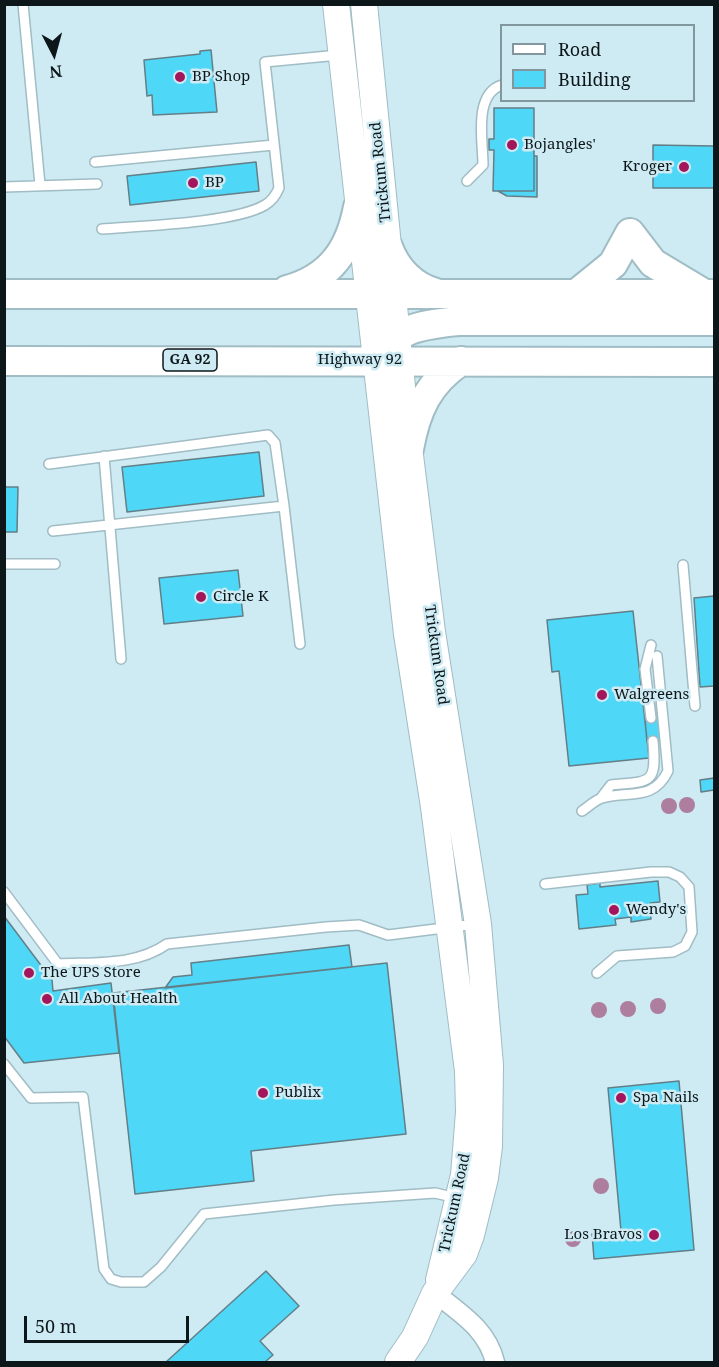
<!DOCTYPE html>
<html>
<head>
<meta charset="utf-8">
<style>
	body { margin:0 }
	#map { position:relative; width:719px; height:1367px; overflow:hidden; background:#ceebf4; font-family:"Noto Serif",serif }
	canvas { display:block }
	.frame { position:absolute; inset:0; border:6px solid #0d171a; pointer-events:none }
	.legend { position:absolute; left:500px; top:24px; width:195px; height:78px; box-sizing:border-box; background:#ceebf4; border:2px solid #81969d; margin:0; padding:8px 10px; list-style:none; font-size:18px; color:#0d171a }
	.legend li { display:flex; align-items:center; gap:12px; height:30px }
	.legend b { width:30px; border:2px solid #81969d }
	.north { position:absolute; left:24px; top:24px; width:60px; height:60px; -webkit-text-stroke:4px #ceebf4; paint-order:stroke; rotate:174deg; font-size:16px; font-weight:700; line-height:24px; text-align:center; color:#0d171a }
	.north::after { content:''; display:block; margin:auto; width:21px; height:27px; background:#0d171a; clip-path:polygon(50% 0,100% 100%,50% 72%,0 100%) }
	.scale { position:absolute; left:24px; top:1316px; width:165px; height:27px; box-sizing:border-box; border:3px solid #0d171a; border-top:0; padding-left:8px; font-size:18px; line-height:21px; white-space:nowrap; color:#0d171a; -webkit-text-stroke:4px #ceebf4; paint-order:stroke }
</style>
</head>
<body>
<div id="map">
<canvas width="719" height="1367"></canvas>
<div class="frame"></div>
<ul class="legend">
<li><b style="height:8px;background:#fff"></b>Road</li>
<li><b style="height:16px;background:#4ed7f7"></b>Building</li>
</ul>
<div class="north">N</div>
<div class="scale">50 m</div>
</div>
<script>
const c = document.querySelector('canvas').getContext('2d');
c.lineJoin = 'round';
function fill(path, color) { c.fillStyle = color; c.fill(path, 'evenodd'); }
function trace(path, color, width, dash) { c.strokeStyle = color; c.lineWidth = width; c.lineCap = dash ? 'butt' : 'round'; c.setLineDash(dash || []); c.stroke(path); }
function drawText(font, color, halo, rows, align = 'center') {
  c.font = font + ' "Noto Serif",serif'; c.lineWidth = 5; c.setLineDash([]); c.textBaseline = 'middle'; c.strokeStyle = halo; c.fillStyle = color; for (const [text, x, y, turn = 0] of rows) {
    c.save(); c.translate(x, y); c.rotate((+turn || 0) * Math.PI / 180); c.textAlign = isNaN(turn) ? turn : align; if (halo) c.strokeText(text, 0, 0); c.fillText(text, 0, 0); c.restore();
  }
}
const building = new Path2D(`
	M211 50 217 112 153 115 152 95 147 96 144 60 200 54V51Z
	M494 108H534V191H493L494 150H489V139H494Z
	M653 145 714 146V188H653Z
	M534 156H537V197L507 196 498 191H534Z
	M256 162 259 191 130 205 127 176Z
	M259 452 264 496 127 512 122 467Z
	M4 487H18L17 532H4Z
	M238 570 243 616 164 624 159 578Z
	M714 596V686L700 687 694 598Z
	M633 611 649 758 569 766 559 671 552 672 547 620Z
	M662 717 665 740 647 742 645 719Z
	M714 778V790L701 792 700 780Z
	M658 881 660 902 650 903 651 919 631 922V917L615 919 616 925 579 929 576 895 588 894 587 885 600 883V887Z
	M4 916 52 980 53 991 111 983 119 1053 24 1063 4 1036Z
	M349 945 352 967 165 988 173 977 192 975 191 963Z
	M387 963 406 1134 251 1151 254 1181 135 1194 113 993Z
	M679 1081 694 1250 594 1259 592 1234 621 1231 608 1088Z
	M266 1271 299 1306 260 1341 273 1355 265 1362H166Z`);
fill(building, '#4ed7f7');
trace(building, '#637e86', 1.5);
const lane = new Path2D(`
	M23 4 40 185
	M95 162 274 145
	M467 181 483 165C483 142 473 94 502 85
	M4 187 97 184
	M102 229C140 226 235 223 265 205 272 201 276 195 279 188L265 62 339 55
	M104 456 121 659
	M49 464 268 435 275 443 284 506
	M53 531 284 506 300 644
	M4 564H55
	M683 565 695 706
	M651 645 645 669 651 718
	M601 798 611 785C651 781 657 785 653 741
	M582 811C588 807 595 800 602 798 629 790 653 802 668 771L657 656
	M545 884 651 872H669L680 877 689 887 692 932 685 946 673 952 617 956 597 973
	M4 892 58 964C95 962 136 966 167 944L326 927 359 925 388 935 476 924
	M4 1064 31 1098 83 1097 104 1269 111 1279 121 1282H144L161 1267 204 1214 334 1200 435 1193 457 1198`);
const street = new Path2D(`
	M435 1293C461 1314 487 1329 495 1362`);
const secondary = new Path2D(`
	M336 4 407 634 434 807 468 1071 469 1112 464 1175 439 1280
	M364 4 404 407 432 632 478 924 490 1065 489 1146 485 1178 471 1235 464 1254 435 1293 415 1337 398 1362`);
const primary = new Path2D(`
	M630 233 653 263 703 293
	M388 247C396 269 413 287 436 293
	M287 290C331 278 350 249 358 207
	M4 294H714
	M576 294 613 264 630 233
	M4 361 714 362
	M375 361C395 327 422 325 458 321H714
	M409 449C416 410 428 383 461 361`);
trace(lane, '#a0bcc4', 12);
trace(street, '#a0bcc4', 21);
trace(secondary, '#a0bcc4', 28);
trace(primary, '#a0bcc4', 32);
trace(lane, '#fff', 9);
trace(street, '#fff', 18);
trace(secondary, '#fff', 26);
trace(primary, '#fff', 28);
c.fillStyle = '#ae7e9e';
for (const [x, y] of [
	[687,805],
	[669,806],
	[658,1006],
	[628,1009],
	[599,1010],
	[601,1186],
	[573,1239]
]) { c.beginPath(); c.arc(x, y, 8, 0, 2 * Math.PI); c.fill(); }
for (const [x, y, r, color] of [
	[180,77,6,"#a3165c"],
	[512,145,6,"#a3165c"],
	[684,167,6,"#a3165c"],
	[193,183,6,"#a3165c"],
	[201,597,6,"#a3165c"],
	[602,695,6,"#a3165c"],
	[614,910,6,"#a3165c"],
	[29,973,6,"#a3165c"],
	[47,999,6,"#a3165c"],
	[263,1093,6,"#a3165c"],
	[621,1098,6,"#a3165c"],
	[654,1235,6,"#a3165c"]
]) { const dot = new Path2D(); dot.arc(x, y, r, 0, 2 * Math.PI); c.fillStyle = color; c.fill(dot); trace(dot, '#ceebf4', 2); }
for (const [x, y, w] of [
	[190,360,54]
]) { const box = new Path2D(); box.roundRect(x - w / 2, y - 11, w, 22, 4.5); c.fillStyle = '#ceebf4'; c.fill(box); trace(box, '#0d171a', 1.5); }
drawText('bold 14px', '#0d171a', null, [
	["GA 92",190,360]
]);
drawText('15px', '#0d171a', '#ceebf4', [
	["BP Shop",192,77],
	["Bojangles'",524,145],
	["Kroger",672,167,"right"],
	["BP",205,183],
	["Circle K",213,597],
	["Walgreens",614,695],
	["Wendy's",626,910],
	["The UPS Store",41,973],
	["All About Health",59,999],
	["Publix",275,1093],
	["Spa Nails",633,1098],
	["Los Bravos",642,1235,"right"]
], 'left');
drawText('15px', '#0d171a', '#ceebf4', [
	["Trickum Road",381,172,-96],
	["Highway 92",360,360],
	["Trickum Road",436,655,82],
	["Trickum Road",455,1203,-78]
]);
</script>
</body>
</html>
